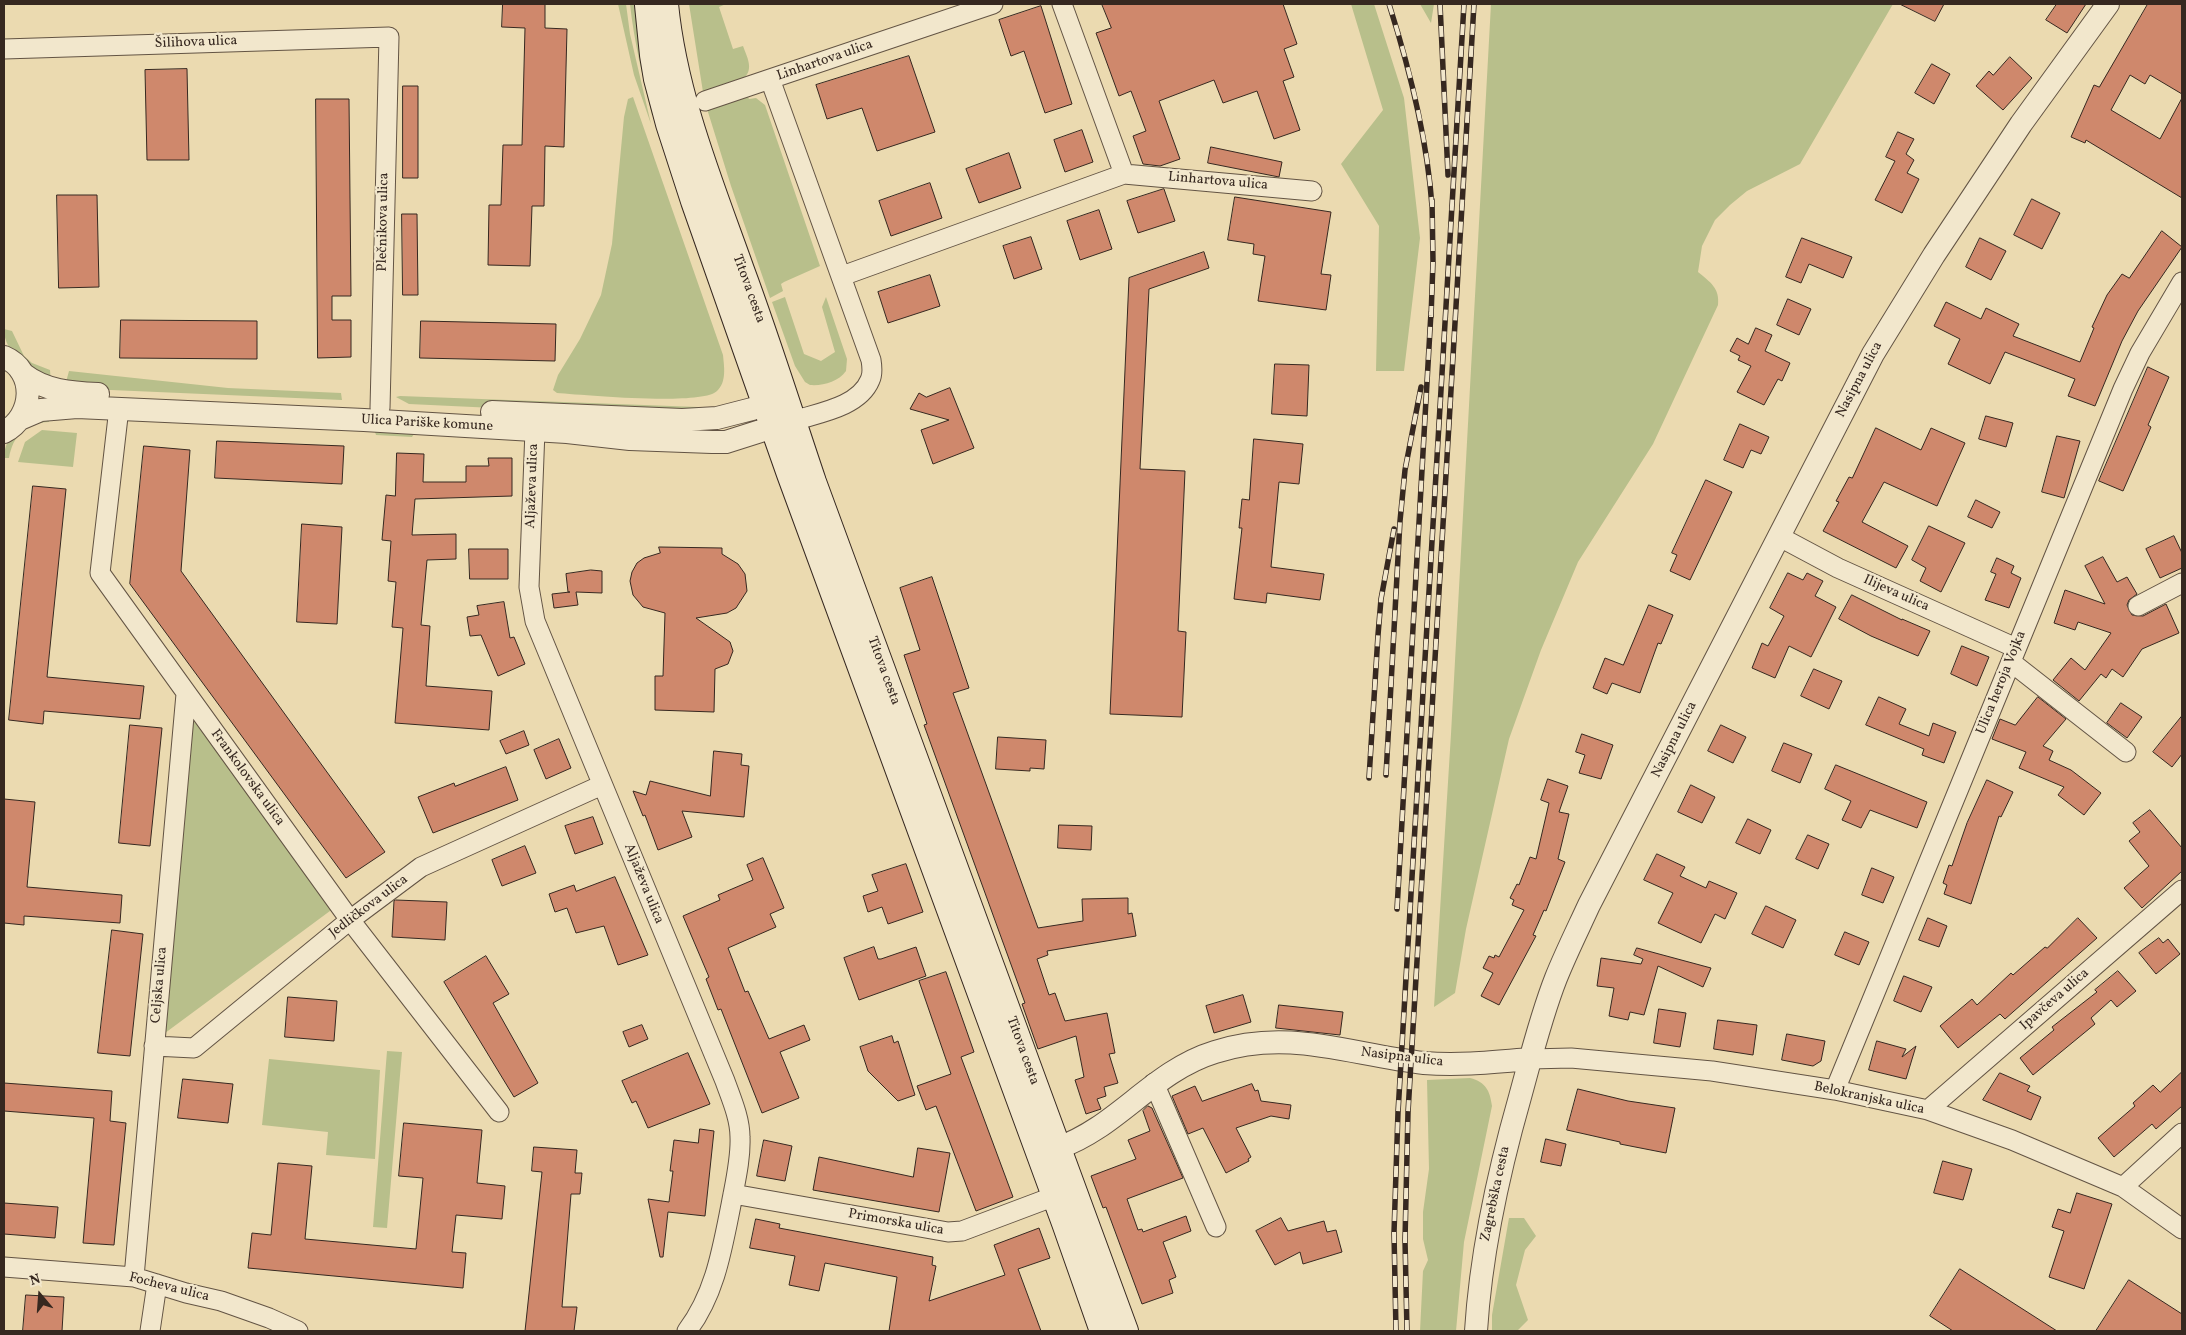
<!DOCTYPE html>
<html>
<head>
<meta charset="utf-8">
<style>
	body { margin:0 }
	#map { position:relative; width:2186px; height:1335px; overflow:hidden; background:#ebdab0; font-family:Vollkorn,serif }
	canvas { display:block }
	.frame { position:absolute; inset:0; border:5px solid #362820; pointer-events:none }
	.north { position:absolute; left:15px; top:1270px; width:50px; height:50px; -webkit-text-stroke:4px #f2e7cc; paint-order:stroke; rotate:342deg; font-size:14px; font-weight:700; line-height:20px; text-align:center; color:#362820 }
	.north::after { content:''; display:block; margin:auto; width:18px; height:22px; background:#362820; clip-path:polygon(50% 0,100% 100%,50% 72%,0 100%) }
</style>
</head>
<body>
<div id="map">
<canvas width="2186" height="1335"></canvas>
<div class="frame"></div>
<div class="north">N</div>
</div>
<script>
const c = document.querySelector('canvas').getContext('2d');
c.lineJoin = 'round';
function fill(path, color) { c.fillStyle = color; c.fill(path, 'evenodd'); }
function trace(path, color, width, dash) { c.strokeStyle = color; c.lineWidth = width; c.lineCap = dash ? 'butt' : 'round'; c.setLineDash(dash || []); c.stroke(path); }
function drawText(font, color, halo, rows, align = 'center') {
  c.font = font + ' Vollkorn,serif'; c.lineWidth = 4.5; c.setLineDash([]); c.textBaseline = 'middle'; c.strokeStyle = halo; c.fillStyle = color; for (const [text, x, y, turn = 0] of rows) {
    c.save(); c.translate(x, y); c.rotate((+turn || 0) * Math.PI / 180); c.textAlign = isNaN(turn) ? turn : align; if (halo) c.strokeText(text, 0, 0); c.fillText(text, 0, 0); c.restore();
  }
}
fill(new Path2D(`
	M618 4H626L630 34 651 124 634 75Z
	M630 4H636L655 115H652C643 79 634 41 630 4Z
	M689 4H726L719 7 733 49 743 46C747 57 754 69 744 78L703 92Z
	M1351 4H1374L1404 98 1420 238 1404 371H1376L1379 226 1341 164 1383 110Z
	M1420 4H1434L1431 23Z
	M1491 4H1893L1800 164 1747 191 1730 205 1715 220 1702 246 1698 272C1710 282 1720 288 1718 305L1653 444 1578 562 1541 650 1509 739 1466 929 1455 993 1434 1007 1451 734Z
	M747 95 749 99 756 98 765 105 820 266 784 282 781 284 783 291 770 298 731 186 708 112V110Z
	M633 97 723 355C724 366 727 382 717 391 702 406 584 395 557 393L553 390 558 375 580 339 601 295 612 244 624 117 628 99Z
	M785 297 804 354 821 361 835 352 822 307 826 297 847 359 846 371C838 382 823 386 810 385L805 382 795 366 772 302Z
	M4 329 12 331 24 356 32 363 50 370 51 383C32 369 4 355 4 329Z
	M69 371 228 388 341 393 342 400 88 389 66 382Z
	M400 396 698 407 701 409 558 411 409 404 396 397Z
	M49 416V422C26 423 13 435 9 458H4C4 434 27 418 49 416Z
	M42 430 77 433 73 467 18 462 25 442Z
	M375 432 414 434 412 437 376 435Z
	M193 720 334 908 161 1036Z
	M387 1051 402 1052 387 1228 373 1227Z
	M269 1059 380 1070 375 1159 326 1155 328 1132 262 1125Z
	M1470 1078C1486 1082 1490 1091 1492 1106L1464 1242 1456 1331H1420L1423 1271 1428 1260 1423 1239V1212L1429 1169 1427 1080Z
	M1509 1218H1524L1536 1236 1525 1250 1516 1285 1528 1320 1517 1331H1492V1315Z`), '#b8bf8b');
const building = new Path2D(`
	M503 4H545V28L567 29 564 147 545 146 544 206H532L530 266 488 265 489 205H501L503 145H522L525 28 502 27Z
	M1102 4H1283L1297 44 1284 49 1294 77 1283 81 1300 130 1274 139 1257 91 1223 103 1214 80 1159 101 1180 159 1160 166 1143 164 1133 136 1146 131 1131 91 1119 96 1096 33 1111 28Z
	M1900 4H1944L1935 21Z
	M2057 4H2086L2067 33 2046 20Z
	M2148 4H2182V94L2150 75 2145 84 2130 75 2111 110 2160 139 2182 98V198L2086 140 2085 143 2071 137 2094 85 2099 87Z
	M1041 6 1072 104 1045 113 1024 51 1011 56 999 20Z
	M909 56 935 132 877 151 862 108 827 119 816 85Z
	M2010 57 2032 78 2003 110 1976 86 1989 71 1993 75Z
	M1932 64 1950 74 1934 104 1915 93Z
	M187 69 189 160H147L145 70Z
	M403 86H418V178H403Z
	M316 99H349L351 296H332V320H351V357L318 358Z
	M1082 130 1093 162 1065 172 1054 140Z
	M1898 132 1914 139 1906 154 1914 160 1907 173 1919 179 1902 213 1875 200 1895 161 1886 157Z
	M1211 147 1282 162 1279 177 1208 163Z
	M1009 153 1021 188 979 203 966 169Z
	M930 183 942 218 891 236 879 201Z
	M1164 189 1175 221 1138 233 1127 201Z
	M57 195H97L99 287 59 288Z
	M1235 197 1331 212 1321 274 1331 275 1326 310 1258 301 1265 256 1253 254 1254 244 1228 240Z
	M2032 199 2060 213 2042 249 2014 235Z
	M1099 210 1112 249 1080 260 1067 221Z
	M402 214H417L418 295H403Z
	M2162 231 2182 247 2138 311 2122 341 2095 406 2068 396 2075 379 2005 352 1990 384 1948 364 1960 339 1934 326 1946 302 1981 319 1986 308 2019 324 2013 336 2080 362 2094 328 2092 327 2107 295 2122 274 2129 278Z
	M1031 237 1042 269 1014 279 1003 246Z
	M1802 238 1852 257 1843 278 1809 264 1801 283 1786 277Z
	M1980 238 2006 251 1991 280 1966 267Z
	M1204 252 1209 268 1149 289 1140 469 1185 471 1178 631 1186 632 1182 717 1110 714 1129 278Z
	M930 275 940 306 888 323 878 292Z
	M1788 299 1811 309 1799 335 1777 325Z
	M121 320 257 321V359L120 358Z
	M421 321 556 324 555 361 420 358Z
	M1756 328 1772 335 1765 351 1790 363 1782 381 1778 379 1764 405 1737 392 1751 366 1738 360 1740 356 1730 351 1737 338 1748 344Z
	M1275 364 1309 365 1307 416 1272 414Z
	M2148 367 2169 377 2148 425 2151 427 2123 491 2099 481Z
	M950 388 974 448 933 464 921 430 949 420 910 409 919 393 926 397Z
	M1986 416 2013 423 2006 447 1979 439Z
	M1740 424 1769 437 1761 454 1751 450 1743 468 1724 460Z
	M1876 428 1921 450 1931 428 1965 443 1937 506 1884 482 1862 522 1908 546 1896 568 1823 531 1839 502 1836 501 1849 477 1852 478Z
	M2057 436 2080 441 2064 498 2042 492Z
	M1254 439 1303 444 1299 484 1279 482 1271 567 1324 574 1320 600 1267 593 1266 603 1234 599 1242 528H1239L1242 499 1249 500Z
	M217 441 344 446 342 484 215 478Z
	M144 446 190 450 181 571 385 852 346 878 130 584Z
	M397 453 424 454 423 482H466V466H489L488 458H512V496L415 499 412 535 456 534V559L427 560 421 625 430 626 426 686 492 691 489 730 395 723 403 628 392 627 396 582 388 581 391 541 382 540 386 495 395 496Z
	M1706 480 1732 492 1690 580 1670 571 1677 555 1672 553Z
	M33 486 66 489 47 677 144 686 140 719 44 711 43 724 9 720Z
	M1976 500 2000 512 1992 528 1968 517Z
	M302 524 342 527 337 624 297 622Z
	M1929 526 1965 543 1941 592 1920 581 1926 568 1912 560Z
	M2174 536 2182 553V568L2160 578 2146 549Z
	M659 547 722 548V554L738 564 745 574 747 591 736 608 727 613 696 618 730 642 733 651 728 664 715 669 714 712 655 710V676H663L665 613 643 607 633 595 630 581 632 572 637 563 644 558 660 553Z
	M469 549H508V579H470Z
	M2103 557 2117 582 2127 577 2137 594 2129 600 2127 605 2132 615 2143 616 2166 604 2179 633 2142 649 2123 677 2112 669 2106 678 2101 674 2079 701 2053 680 2071 658 2085 670 2111 633 2078 622 2075 630 2054 623 2065 590 2105 604 2085 566Z
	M1997 558 2014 566 2011 573 2021 578 2009 608 1985 600 1996 574 1991 572Z
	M591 570 602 571V593L576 592 578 605 554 608 552 594 570 592H568L566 574Z
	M1788 573 1803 580 1807 573 1823 581 1815 596 1836 607 1811 657 1789 646 1775 678 1752 668 1762 643 1768 646 1784 616 1770 608Z
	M932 577 969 688 953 693 1038 928 1083 921 1082 899 1128 898V914L1132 913 1136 936 1047 951 1048 955 1037 959 1049 995 1055 993 1065 1021 1107 1013 1115 1053 1109 1054 1118 1083 1104 1087 1106 1096 1097 1099 1101 1109 1086 1114 1075 1080 1084 1077 1076 1036 1038 1049 1022 1004 1025 1003 924 725 927 724 904 655 920 650 900 588Z
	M1852 595 1902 620V619L1930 631 1918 656 1871 636 1839 619Z
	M504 602 510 638 514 637 525 664 498 676 481 635 470 636 467 617 479 615 477 606Z
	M1649 605 1673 615 1661 644 1658 643 1640 693 1612 683 1607 694 1593 688 1605 658 1623 665Z
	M1962 646 1989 657 1977 686 1951 674Z
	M1814 669 1842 681 1829 709 1801 696Z
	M1879 697 1906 709 1899 724 1929 736 1933 723 1956 732 1944 763 1922 755 1924 749 1866 725Z
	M2038 697 2066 719 2043 746 2053 751 2049 760 2071 770 2101 793 2084 815 2058 795 2064 787 2019 768 2026 752 1992 739 2000 719 2015 725Z
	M2121 703 2142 717 2127 738 2107 723Z
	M2182 716V754L2172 767 2153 752Z
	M130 725 162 728 150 846 119 843Z
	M1721 725 1746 737 1733 763 1708 751Z
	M524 731 529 745 506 754 500 741Z
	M1582 734 1613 745 1601 779 1579 773 1585 755 1576 752Z
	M998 737 1046 740 1044 769 1030 768V771L996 769Z
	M559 739 571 768 546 779 534 750Z
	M1784 743 1812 754 1800 783 1772 771Z
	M714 751 742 754 741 765 749 766 744 817 682 811 692 837 658 850 645 815 643 816 633 791 646 795 650 781 710 796Z
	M1836 765 1927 802 1917 828 1870 810 1861 828 1842 820 1851 801 1825 789Z
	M506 767 518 800 433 833 418 797 454 783 455 786Z
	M1548 779 1568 786 1559 812 1569 814 1558 859 1565 862 1546 911 1544 910 1533 935 1536 936 1499 1005 1481 996 1493 973 1483 968 1489 956 1494 958 1495 955 1499 957 1524 910 1512 905 1514 900 1510 898 1517 884 1519 885 1530 857 1536 859 1549 803 1541 800Z
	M1987 780 2013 792 2001 817 1999 816 1971 904 1944 894 1947 885 1943 883 1949 865 1952 866 1967 823Z
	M1691 785 1715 797 1702 823 1678 812Z
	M4 799 35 802 27 887 122 895 120 923 24 916V925L4 923Z
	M2150 810 2182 848V871L2142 908 2124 888 2149 866 2129 841 2140 832 2133 823Z
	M593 817 603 844 575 854 565 826Z
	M1748 819 1771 830 1760 854 1736 843Z
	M1059 825 1092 826 1091 850 1058 848Z
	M1808 835 1829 844 1818 869 1796 859Z
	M525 846 536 873 502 886 492 860Z
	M1657 854 1685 867 1680 876 1706 888 1709 881 1737 893 1725 919 1715 914 1701 943 1658 923 1673 893 1644 880Z
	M763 858 784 908 770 914 776 927 728 948 745 992 748 991 769 1039 804 1025 810 1040 780 1052 799 1098 762 1113 721 1009 718 1010 706 979 709 977 683 916 720 900 718 895 753 880 747 865Z
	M906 864 923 912 888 924 882 907 868 912 863 896 878 891 872 875Z
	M1872 868 1894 877 1883 903 1862 895Z
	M615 877 648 955 618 965 604 926 576 933 567 908 555 912 549 894 574 885 576 891Z
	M396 900 447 902 445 940 392 937 394 901Z
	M1766 906 1796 920 1783 948 1752 934Z
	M1928 918 1947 926 1939 947 1919 940Z
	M2078 918 2097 938 2005 1019 2000 1014 1958 1048 1940 1026 1972 999 1977 1005 2011 973 2013 975 2045 947 2047 948Z
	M112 930 143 934 130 1056 98 1053Z
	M1845 932 1869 942 1859 965 1835 955Z
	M2159 938 2163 943 2168 939 2180 954 2156 974 2139 953Z
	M874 947 878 959H881L916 947 926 976 859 1000 844 958Z
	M1637 948 1659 954 1711 968 1703 987 1658 966 1644 1015 1630 1012 1628 1020 1609 1016 1614 988 1597 986 1601 958 1641 964 1643 959 1634 955Z
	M486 956 509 994 493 1003 538 1083 514 1097 444 982Z
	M2118 971 2136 991 2117 1007 2111 1000 2091 1018 2095 1024 2033 1075 2020 1058 2054 1030 2052 1027 2097 992 2095 990Z
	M946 972 974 1052 961 1057 1013 1197 976 1211 936 1106 926 1110 917 1086 951 1074 919 981Z
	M1904 976 1932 987 1921 1012 1894 1001Z
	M1243 995 1251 1022 1214 1033 1206 1006Z
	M288 997 337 1001 334 1041 285 1037Z
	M1279 1005 1343 1012 1340 1035 1276 1028Z
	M1659 1009 1686 1013 1680 1047 1654 1043Z
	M1718 1020 1757 1025 1753 1055 1714 1049Z
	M642 1025 648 1039 629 1047 623 1032Z
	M1787 1034 1825 1041 1821 1061 1813 1066 1782 1060Z
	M892 1036 894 1043 898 1041 915 1095 898 1101 868 1071 860 1047Z
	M1877 1041 1906 1049 1902 1057 1916 1046 1906 1079 1869 1070Z
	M688 1053 710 1104 648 1128 636 1101 632 1103 622 1081Z
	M2182 1072V1106L2156 1129 2152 1124 2114 1157 2098 1138 2135 1106 2133 1103 2153 1085 2160 1092Z
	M2000 1073 2030 1086 2027 1091 2041 1097 2031 1120 1983 1100Z
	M183 1079 233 1084 228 1123 178 1118Z
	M4 1083 112 1091 110 1121 126 1123 114 1245 83 1243 94 1118 4 1111Z
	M1252 1084 1255 1091 1258 1090 1261 1101 1291 1105 1289 1119 1271 1116 1236 1128 1251 1157 1248 1159 1249 1161 1226 1173 1203 1128 1188 1134 1172 1096 1195 1086 1202 1101Z
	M1578 1089 1628 1101 1675 1108 1666 1153 1620 1144V1142L1567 1130Z
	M1148 1106 1152 1108 1183 1178 1127 1199 1138 1230 1142 1229 1143 1232 1186 1216 1191 1231 1163 1242 1176 1277 1169 1280 1173 1293 1142 1304 1106 1207 1103 1208 1091 1176 1136 1159 1128 1140 1150 1131 1143 1111Z
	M404 1123 482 1130 477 1183 505 1186 502 1219 456 1215 452 1252 466 1253 463 1288 248 1268 252 1233 271 1235 278 1163 312 1166 305 1239 416 1249 423 1178 399 1176Z
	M700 1129 714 1131 705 1216 668 1212 663 1257H660L648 1199 669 1202 673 1171H670L674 1140 698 1143Z
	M1546 1139 1566 1144 1561 1166 1541 1162Z
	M764 1140 792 1146 785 1181 757 1176Z
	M534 1147 577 1150 575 1173H582L580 1194H571L562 1307H577L574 1331H525L542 1172 532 1171Z
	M918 1148 950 1153 939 1212 813 1190 819 1157 913 1177Z
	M1943 1161 1972 1169 1963 1200 1934 1193Z
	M2077 1193 2112 1204 2084 1289 2049 1277 2064 1231 2052 1227 2058 1209 2070 1213Z
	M4 1203 58 1207 55 1238 4 1234Z
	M1281 1218 1288 1231 1324 1221 1327 1232 1336 1230 1342 1252 1303 1264 1300 1252 1275 1265 1256 1231Z
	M756 1219 780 1224 779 1228 933 1257 932 1265 936 1266 929 1301 1005 1275 994 1245 1039 1228 1050 1258 1018 1269 1041 1331H889L897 1277 825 1263 819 1291 789 1285 795 1256 750 1248Z
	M1960 1269 2057 1331H1953L1930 1316Z
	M2129 1280 2182 1314V1331H2096Z
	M26 1295 64 1297 62 1331H23Z`);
fill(building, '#cf886c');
trace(building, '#362820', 1);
const minor = new Path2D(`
	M1062 4 1124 174
	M4 49 389 37 380 408
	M705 101 770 79
	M842 276 1124 174 1312 191
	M119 408 100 573 350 920 499 1112
	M793 421C818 413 859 407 870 380 873 374 872 366 871 360L770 79 993 4
	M535 430 529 587 535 621 725 1081C731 1098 740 1118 740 1137 741 1159 735 1183 731 1205 722 1250 715 1294 687 1331
	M1778 536 1838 568 2016 648
	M2138 606 2182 583
	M2011 662 2126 752
	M154 1046 194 1048 350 920 421 867 602 785
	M1530 1059 1571 1058 1712 1071 1835 1090 1928 1110 2012 1140 2123 1187 2182 1229
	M1154 1083 1216 1227
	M1835 1090 2123 389 2140 353 2182 282
	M1928 1110 2182 890
	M2123 1187 2182 1133
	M733 1194 948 1232 962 1231 1055 1196
	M4 1267 134 1277 186 1293 221 1301 269 1318 298 1331
	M134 1277 186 694
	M150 1331 157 1284`);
const tertiary = new Path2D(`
	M4 357C37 371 34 417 4 432
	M23 374C45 391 71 393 98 394
	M492 412 682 420 717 418 783 401
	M20 419 41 410 77 407 364 420 567 432 630 439 712 442H726L789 422
	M1058 1148C1118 1127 1153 1071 1215 1052 1290 1028 1350 1055 1424 1063 1459 1066 1495 1062 1530 1059
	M1476 1331C1481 1251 1498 1174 1520 1097 1531 1057 1541 1016 1556 978 1566 953 1578 929 1589 905L1873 354 1934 255 2021 124 2108 4`);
const secondary = new Path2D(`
	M665 4C674 96 710 183 741 270 767 340 789 411 813 482L1125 1331
	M648 5 653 55 657 79 669 124 694 201 790 474 1065 1223 1103 1331`);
trace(minor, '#635444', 21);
trace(tertiary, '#635444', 24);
trace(secondary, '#362820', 28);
trace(minor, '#f2e7cc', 19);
trace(tertiary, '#f2e7cc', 22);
trace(secondary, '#f2e7cc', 26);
const rail = new Path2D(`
	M1389 4C1410 70 1427 137 1432 206
	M1440 4 1448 175
	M1431 317 1433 262 1432 200
	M1386 775 1400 521 1405 470 1421 387
	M1369 778 1378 635 1381 599 1394 529
	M1397 909 1431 312
	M1396 1331 1394 1233 1398 1112 1464 4
	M1407 1331 1405 1240 1408 1112 1474 4`);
trace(rail, '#362820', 5.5);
trace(rail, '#f2e7cc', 4, [11]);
drawText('14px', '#362820', '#f2e7cc', [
	["Šilihova ulica",196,43,-2],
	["Linhartova ulica",825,61,-19],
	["Linhartova ulica",1218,182,5],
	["Plečnikova ulica",384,222,-89],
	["Titova cesta",748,289,70],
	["Nasipna ulica",1860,380,-62],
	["Ulica Pariške komune",427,424,3],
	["Aljaževa ulica",533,486,-88],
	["Ilijeva ulica",1896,594,24],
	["Titova cesta",883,671,70],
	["Ulica heroja Vojka",2002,683,-68],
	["Nasipna ulica",1675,740,-63],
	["Frankolovska ulica",247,778,54],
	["Aljaževa ulica",643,884,68],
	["Jedličkova ulica",369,907,-37],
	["Celjska ulica",160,985,-85],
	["Ipavčeva ulica",2055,1000,-41],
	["Titova cesta",1022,1051,70],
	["Nasipna ulica",1402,1058,7],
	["Belokranjska ulica",1869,1099,12],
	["Zagrebška cesta",1496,1194,-78],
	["Primorska ulica",896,1223,10],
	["Focheva ulica",169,1288,14]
]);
</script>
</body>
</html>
